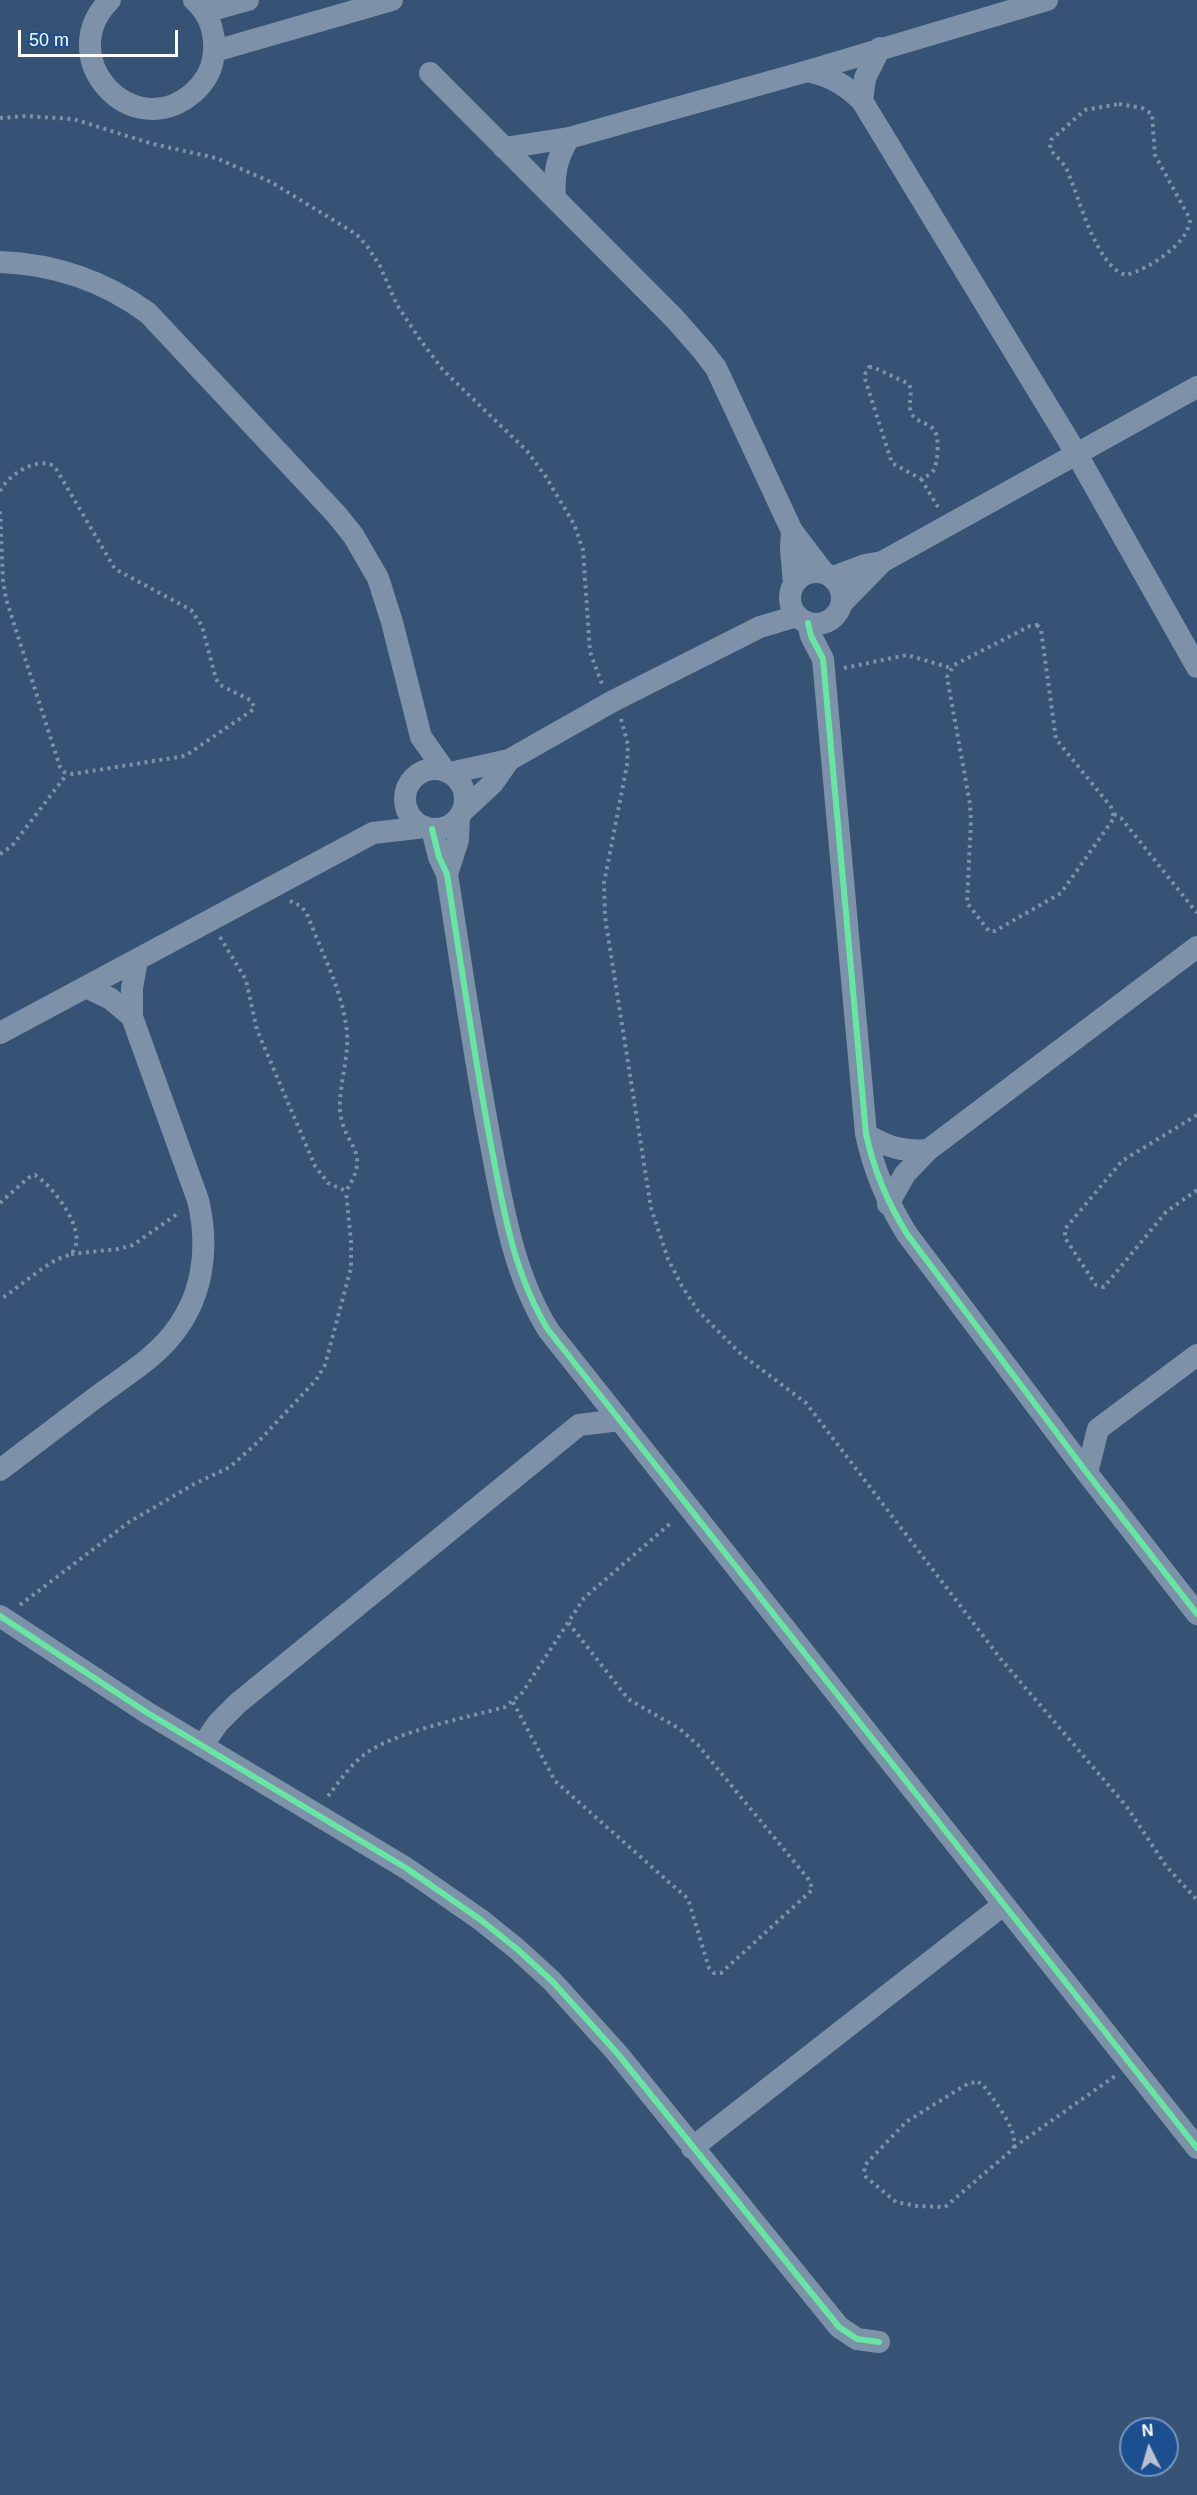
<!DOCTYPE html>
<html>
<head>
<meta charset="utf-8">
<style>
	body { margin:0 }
	#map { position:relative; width:1197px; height:2495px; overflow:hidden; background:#365274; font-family:Arial,sans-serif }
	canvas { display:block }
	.north { position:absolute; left:1119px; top:2417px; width:60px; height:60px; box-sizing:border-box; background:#1b4f8f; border:2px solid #7695bc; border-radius:50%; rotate:355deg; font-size:16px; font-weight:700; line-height:24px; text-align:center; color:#fff }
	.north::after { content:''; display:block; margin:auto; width:21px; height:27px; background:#b9c2ce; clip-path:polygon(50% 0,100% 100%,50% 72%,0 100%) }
	.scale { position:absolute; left:18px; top:30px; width:160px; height:27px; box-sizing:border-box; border:3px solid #fff; border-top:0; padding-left:8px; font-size:18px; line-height:21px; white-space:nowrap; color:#fff; -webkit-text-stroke:4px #1b4f8f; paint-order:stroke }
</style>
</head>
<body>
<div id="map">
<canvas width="1197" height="2495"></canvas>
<div class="north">N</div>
<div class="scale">50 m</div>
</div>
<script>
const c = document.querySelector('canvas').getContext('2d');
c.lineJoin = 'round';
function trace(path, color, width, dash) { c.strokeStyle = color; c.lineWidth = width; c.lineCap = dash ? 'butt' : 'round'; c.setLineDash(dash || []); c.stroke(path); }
trace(new Path2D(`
	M1119 104 1142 108 1152 114 1155 155 1190 219C1190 243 1147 270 1126 275 1096 267 1079 197 1067 170 1063 161 1054 156 1050 148L1051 140 1085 110Z
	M0 118 26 116 73 119 153 144 216 158 271 182 356 234 367 246 380 266 397 305 421 341 443 370 527 451 546 477 574 524 583 550 590 652 602 684
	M869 367H873L909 384C913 393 908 403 911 413 915 422 928 422 934 430 940 436 938 464 933 471 930 475 925 477 921 479L892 463 864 376Z
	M921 479 938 507
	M0 491C8 475 38 455 55 467L115 569 191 610 202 626 216 679 220 685 252 701 254 709 185 756 73 774 64 772 60 767 6 599 3 580 0 510
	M1037 625 1041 630 1056 739 1111 807 1114 818 1061 893 995 931H989L967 903 971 821 970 804 947 677 954 665 1030 626Z
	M844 668 907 655 951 668
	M621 719 628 745 627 765 604 883 605 917 651 1208 668 1259 682 1286 698 1311 741 1354 806 1403 1000 1658 1127 1807 1166 1866 1197 1900
	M1114 814 1121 818 1197 913
	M0 854 12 846 67 774
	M220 937 246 980 257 1030 315 1166 328 1183 346 1191C373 1149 343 1148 340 1110 339 1084 349 1058 347 1032 343 992 321 951 307 914L301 906 290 901
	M1197 1115 1122 1161 1065 1229V1238L1096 1285 1104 1287 1166 1212 1197 1190
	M0 1203 28 1178 35 1175C53 1186 86 1229 74 1250 70 1257 60 1257 54 1261 35 1273 18 1287 0 1300
	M71 1254 118 1249 133 1245 180 1212
	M20 1605 129 1522 196 1483 230 1467 258 1442 316 1380 325 1365 351 1268V1242L346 1191
	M513 1702 555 1781 688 1899 709 1968 714 1973H721L812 1890 810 1881 698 1745 680 1729 628 1699 567 1621
	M328 1796C339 1782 350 1765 365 1754 396 1731 466 1718 505 1707L522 1693 584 1598 672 1522
	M978 2082 984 2086C994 2101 1020 2131 1013 2149L945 2207 917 2206 896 2202 866 2177 864 2173 865 2165 906 2122 969 2083Z
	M1014 2147 1115 2076`), '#7d92a8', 4, [3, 4.5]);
trace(new Path2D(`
	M110 0C52 58 132 145 193 93 203 84 211 72 213 59 217 37 211 15 194 0
	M205 12 248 0
	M215 51 392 0
	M808 71C830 76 846 85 862 101L1076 453 1197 667
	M430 73 675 319 703 351 716 368 792 531 824 573
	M862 101 865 78 880 48
	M504 148 569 138 808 71 1047 0
	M555 198C553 175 557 157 569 138
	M0 262C54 264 104 281 148 313L336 514 353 535 378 578 392 622 421 737 445 771
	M792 531 791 549 794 583
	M790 598a26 26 0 1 1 52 0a26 26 0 1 1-52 0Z
	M833 577 865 565 882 562 1197 387
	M843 602 882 562
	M808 623 811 636 823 659 866 1134C874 1171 887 1202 907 1234L1087 1473 1197 1614
	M405 799a30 30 0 1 1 60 0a30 30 0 1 1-60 0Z
	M450 773 509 760 613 701 760 627 797 616
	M463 811 493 783 509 760
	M432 829 439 857 447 874C461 964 474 1055 491 1145 503 1208 514 1276 549 1331L1197 2148
	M447 874 458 840 459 817
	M86 987 111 999 132 1017
	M0 1033 373 833 425 827
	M866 1134C886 1147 904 1152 928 1150
	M888 1204 905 1174 928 1150 1197 947
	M0 1470C33 1445 66 1420 99 1395 122 1378 148 1362 167 1341 203 1301 210 1250 198 1200L132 1017V988L137 960
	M1087 1473 1098 1429 1197 1355
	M0 1616 146 1712 406 1868 481 1920 517 1949 552 1981 617 2053 839 2327 857 2339 879 2342
	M202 1746 218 1723 238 1703 579 1425 620 1420
	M692 2148 1003 1905`), '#7d92a8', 22);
trace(new Path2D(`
	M808 623 811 636 823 659 866 1134C874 1171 887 1202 907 1234L1087 1473 1197 1614
	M432 829 439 857 447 874C461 964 474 1055 491 1145 503 1208 514 1276 549 1331L1197 2148
	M0 1616 146 1712 406 1868 481 1920 517 1949 552 1981 617 2053 839 2327 857 2339 879 2342`), '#66e7a1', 6);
</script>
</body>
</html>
